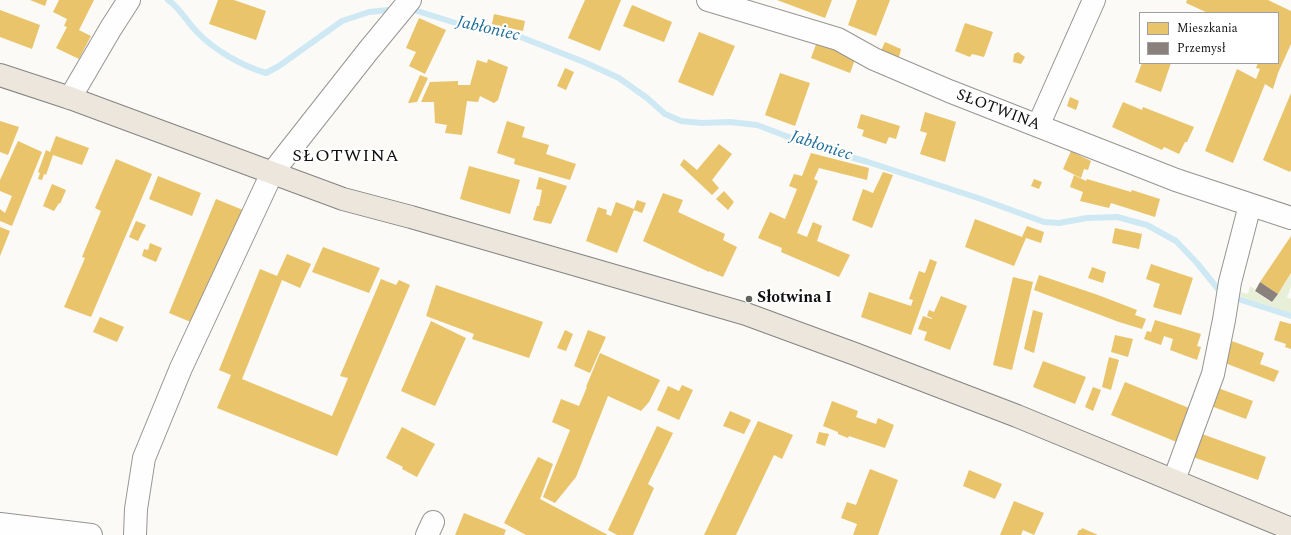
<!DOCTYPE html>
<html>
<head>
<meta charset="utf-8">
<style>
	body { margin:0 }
	#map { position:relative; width:1291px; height:535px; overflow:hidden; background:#fbfaf6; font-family:Spectral,serif }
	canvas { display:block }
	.legend { position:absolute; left:1139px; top:12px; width:140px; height:52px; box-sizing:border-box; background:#fff; border:1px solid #9f9f9f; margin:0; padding:5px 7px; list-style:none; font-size:12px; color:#101010 }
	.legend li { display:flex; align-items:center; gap:8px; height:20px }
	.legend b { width:20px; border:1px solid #9f9f9f }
</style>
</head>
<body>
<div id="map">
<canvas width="1291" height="535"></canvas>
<ul class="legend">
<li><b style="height:11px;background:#e9c46a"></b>Mieszkania</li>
<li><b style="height:11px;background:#8a817c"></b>Przemysł</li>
</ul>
</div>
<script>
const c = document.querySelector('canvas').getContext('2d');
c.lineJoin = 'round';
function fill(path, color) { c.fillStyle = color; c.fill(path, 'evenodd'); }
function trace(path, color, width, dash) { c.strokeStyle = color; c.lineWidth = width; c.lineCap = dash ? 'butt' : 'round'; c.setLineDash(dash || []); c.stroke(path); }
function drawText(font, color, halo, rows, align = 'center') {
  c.font = font + ' Spectral,serif'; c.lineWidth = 4; c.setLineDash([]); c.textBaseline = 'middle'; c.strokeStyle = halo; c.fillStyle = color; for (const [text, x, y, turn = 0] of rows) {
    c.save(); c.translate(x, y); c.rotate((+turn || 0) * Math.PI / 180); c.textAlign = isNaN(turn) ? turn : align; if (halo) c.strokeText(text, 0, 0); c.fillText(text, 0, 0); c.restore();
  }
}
fill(new Path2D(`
	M1291 274V287L1287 297 1291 299V313L1236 295 1238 292 1248 294 1250 286 1255 289 1254 291 1272 303Z`), '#e7f0d7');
fill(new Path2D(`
	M30 0H47L45 6Z
	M59 0H94L79 30 91 36 79 59 56 48 67 27 64 26 67 19 53 12Z
	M218 0H234L266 11 256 40 209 24Z
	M585 0H621L600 51 568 38Z
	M777 0H832L825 18Z
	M857 0H890L876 36 848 25Z
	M1187 0H1268L1291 11V44L1278 73 1273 89 1265 84 1233 163 1205 151 1237 69 1256 79 1260 69 1256 68 1258 63H1278V13H1208L1186 3Z
	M632 5 672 22 664 42 623 26Z
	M0 10 40 25 32 49 0 37Z
	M494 14 525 21 523 31 492 24Z
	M419 18 446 30 425 74 409 66 416 52 406 48Z
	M965 23 993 32 984 57 972 54 970 57 955 51Z
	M699 32 735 46 713 96 678 82Z
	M818 39 857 54 850 73 811 58Z
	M885 42 901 49 898 61 880 53Z
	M1018 52 1025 57 1021 64 1013 62 1014 54Z
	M488 59 508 67 498 100 494 103 480 96 478 102 467 101 462 135 445 133 447 125 435 123 434 102H421L430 82 458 81V85H470L477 60 487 63Z
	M1142 63H1171L1161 92 1135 82Z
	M565 68 574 72 566 90 557 86Z
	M780 73 810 83 795 126 765 115Z
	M420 75 428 78 417 102 408 103Z
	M1291 93V170L1290 172 1263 160Z
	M1070 97 1079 101 1076 110 1067 106Z
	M1123 102 1142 110 1143 107 1194 127 1187 142H1185L1179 154 1164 147 1162 150 1112 127Z
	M925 112 956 122 945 162 920 154 927 133 920 131Z
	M861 114 900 126 896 139 889 137 886 144 862 136 864 130 857 128Z
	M0 121 19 127 8 155 0 152Z
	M507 121 525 127 522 137 549 145 546 154 576 164 570 180 514 164 515 159 497 153Z
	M56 136 89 148 82 165 53 155 46 175 44 174 42 180 38 179 40 173 38 172 46 150 50 152Z
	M18 141 42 152 12 226 0 221V209L5 213 12 196 0 191V180Z
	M719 144 732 154 712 180 719 188 712 195 680 165 684 159 697 170Z
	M1071 151 1091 161 1088 170 1084 169 1081 178 1063 169Z
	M811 153 869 168 867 180 819 168 814 179 818 181 797 233 807 237 813 222 822 226 817 241 850 255 839 277 781 252 782 248 758 238 770 212 785 219 797 189 789 186 794 174 802 176Z
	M116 159 152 174 91 317 64 307 85 258 82 257 101 211 95 208Z
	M469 166 520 180 510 214 460 199Z
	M883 172 893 175 872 228 852 220 863 189 873 193Z
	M1074 175 1086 181 1087 179 1131 192 1132 190 1160 199 1155 217 1111 203 1109 208 1080 201 1083 192 1070 187Z
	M158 176 201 193 192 216 149 199Z
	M539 177 567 186 551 224 533 220 537 206H539L542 190 536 189Z
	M1034 179 1042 182 1039 189 1031 186Z
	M52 184 66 190 60 204 59 203 54 211 43 206Z
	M724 191 734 202 728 210 716 199Z
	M663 193 683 200 678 212 725 234 723 240 737 247 723 277 709 271V272L643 241Z
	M216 199 243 210 193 323 169 313Z
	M637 200 646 203 642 213 634 210 617 253 586 241 598 207 607 210 606 214 611 216 616 202 634 209Z
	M975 219 1022 237 1027 226 1044 232 1041 243 1026 238 1014 266 965 247Z
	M136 221 146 225 138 241 129 237Z
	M0 227 10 231 0 256Z
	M1115 228 1142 234 1139 249 1112 243Z
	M1291 236V273L1278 294 1260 282Z
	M150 243 162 248 156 262 142 256 144 249 148 250Z
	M323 247 380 268 369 293 312 272Z
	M287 254 311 264 300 288 282 280 242 379 332 416 348 378 340 376 381 279 396 285 399 280 410 285 337 456 217 408 231 375 219 370 260 269 277 276Z
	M930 259 937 262 911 335 861 317 869 292 911 306 913 300 909 299 919 271 925 273Z
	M1151 264 1193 278 1181 315 1153 307 1160 284 1146 279Z
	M1092 267 1106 272 1103 283 1088 278Z
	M1039 275 1098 295 1137 310 1135 315 1146 319 1142 329 1119 322 1034 290Z
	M1013 277 1033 282 1012 370 993 365Z
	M436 285 543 322 529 358 472 339 474 334 426 316Z
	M941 296 967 306 950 350 924 340 927 332 918 329 923 316 932 319V318L927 316 929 310 934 312Z
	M1033 310 1043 313 1034 353 1024 349Z
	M100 317 124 327 117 342 93 332Z
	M1155 320 1201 334 1197 346 1201 347 1197 360 1170 350 1173 339 1164 336 1161 345 1144 339 1147 331 1151 332Z
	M431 321 466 338 435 406 401 391Z
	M1280 321 1291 324V349L1285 347 1286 344 1274 340Z
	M565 330 573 334 566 351 557 348Z
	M588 330 606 337 590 373 574 366Z
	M1115 335 1133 339 1128 357 1111 352Z
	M1232 341 1264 353 1260 364 1279 371 1274 382 1225 363Z
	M600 353 660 380 649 402 641 411 608 396 576 477 555 503 543 497 570 430 552 422 561 399 579 406 587 387H586Z
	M1109 357 1119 360 1111 390 1102 387Z
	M1043 361 1086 377 1075 404 1033 387Z
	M1125 382 1194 410 1179 443 1111 415Z
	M682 385 693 390 679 420 657 410 668 386 679 391Z
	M1093 387 1101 390 1093 411 1085 407Z
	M1218 388 1253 401 1246 419 1211 406Z
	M832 401 858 411 856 417 876 424 878 418 894 425 885 448 849 436 848 438 838 434V432L823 426Z
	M730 411 751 420 744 434 723 426Z
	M758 421 793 435 782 459 774 455 736 535H704Z
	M657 426 673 433 648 484 654 488 633 535H617L608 530Z
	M402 427 435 444 417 477 402 469 403 467 386 458Z
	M819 432 829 434 825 446 816 443Z
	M1202 434 1266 457 1258 480 1193 457Z
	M538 457 553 464 540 499 608 535H526L504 523Z
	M870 469 898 480 878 535H853L857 524 841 518 847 502 856 505Z
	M969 470 1002 484 995 499 963 486Z
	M1014 501 1044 513 1034 535 1023 530 1021 535H1000Z
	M464 513 506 530 504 535H455Z
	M1082 528 1098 535H1077L1079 530H1081Z`), '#e9c46a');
fill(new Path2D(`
	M1260 282 1278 294 1272 302 1255 291Z`), '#8a817c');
trace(new Path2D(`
	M168 0C180 8 187 22 197 32 214 50 242 66 266 73L279 66 342 21 369 12 388 10
	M414 10 459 24 503 30 584 62 619 78 647 98 665 114 681 121 702 123 730 122 757 125 818 148 868 162 981 199 1044 222 1059 223 1087 218 1117 217 1147 225 1176 241 1197 263 1218 289
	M1238 299 1291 316`), '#cee9f3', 6);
const minor = new Path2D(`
	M708 0 838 39 874 59 949 91 1176 180 1291 218
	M70 98 111 28 129 0
	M1038 126 1094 0
	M1174 480 1213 374 1224 320 1230 282 1250 205
	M0 524 91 535
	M135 535 136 509 144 458 181 368 272 173 368 51 410 0
	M427 535 433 522`);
const major = new Path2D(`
	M0 75 70 98 343 199 411 217 746 314 855 354 1017 416 1291 529`);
trace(minor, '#969594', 24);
trace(major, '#838381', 24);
trace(minor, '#fefefe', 22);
trace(major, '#ece6dc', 22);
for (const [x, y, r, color] of [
	[749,299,4,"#626260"]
]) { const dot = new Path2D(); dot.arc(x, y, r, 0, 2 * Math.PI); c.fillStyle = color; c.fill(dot); trace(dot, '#fff', 1.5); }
drawText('16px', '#101010', '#fff', [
	["SŁOTWINA",998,111,21]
]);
drawText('bold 16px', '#101010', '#fff', [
	["Słotwina I",757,299]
], 'left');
drawText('italic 17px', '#206e9a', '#fff', [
	["Jabłoniec",488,30,13],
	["Jabłoniec",821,147,18]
]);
c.letterSpacing = '1px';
drawText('18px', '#101010', '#fff', [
	["SŁOTWINA",346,157]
]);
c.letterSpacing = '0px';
</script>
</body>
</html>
